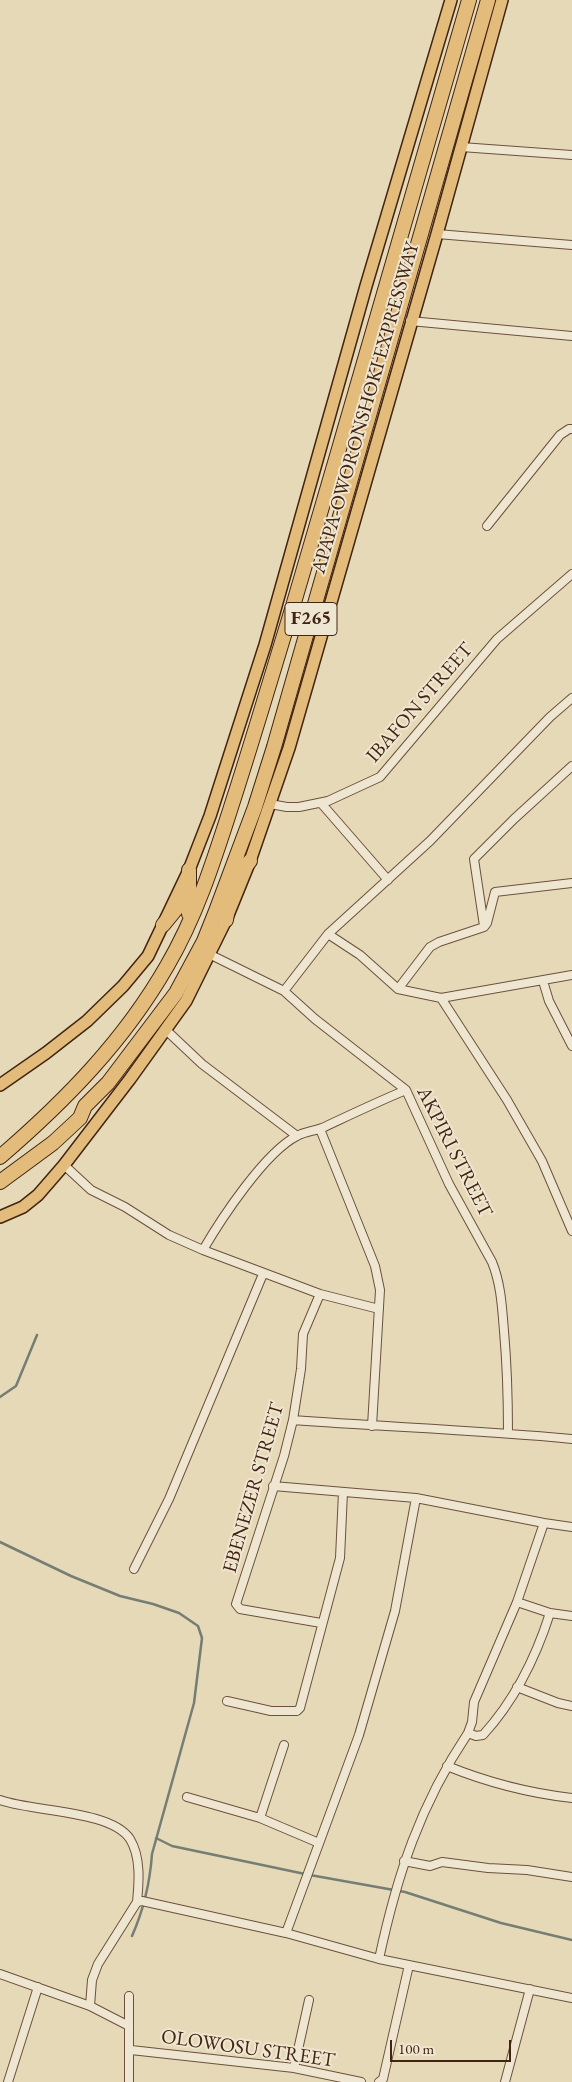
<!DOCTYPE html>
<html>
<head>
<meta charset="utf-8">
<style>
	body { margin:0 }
	#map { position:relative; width:572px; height:2082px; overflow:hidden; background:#e6d9b8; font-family:"EB Garamond",serif }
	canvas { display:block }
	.scale { position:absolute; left:390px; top:2040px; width:121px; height:22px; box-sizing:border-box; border:2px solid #422413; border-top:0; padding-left:6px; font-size:15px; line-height:18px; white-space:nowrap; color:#422413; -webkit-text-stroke:4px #efe6d1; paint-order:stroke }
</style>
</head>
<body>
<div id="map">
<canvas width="572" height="2082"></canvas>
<div class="scale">100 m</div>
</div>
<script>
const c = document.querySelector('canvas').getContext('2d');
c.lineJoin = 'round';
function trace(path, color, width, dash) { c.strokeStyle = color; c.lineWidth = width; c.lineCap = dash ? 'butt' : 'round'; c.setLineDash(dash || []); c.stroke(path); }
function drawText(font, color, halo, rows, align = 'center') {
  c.font = font + ' "EB Garamond",serif'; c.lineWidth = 4; c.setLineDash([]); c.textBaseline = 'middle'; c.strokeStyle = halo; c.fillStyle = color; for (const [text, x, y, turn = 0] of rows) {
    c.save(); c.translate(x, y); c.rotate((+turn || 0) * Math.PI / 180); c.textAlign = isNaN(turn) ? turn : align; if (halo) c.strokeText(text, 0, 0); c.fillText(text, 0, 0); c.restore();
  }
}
trace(new Path2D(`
	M0 1397 16 1386 37 1335
	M0 1542 71 1576 120 1596 153 1604 179 1613 198 1626 202 1638 194 1703 152 1854C150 1882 144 1909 132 1936
	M156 1838 172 1846 305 1874
	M310 1875 405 1892 501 1923 572 1940`), '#767d75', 2.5);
const street = new Path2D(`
	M461 147 572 155
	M437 234 572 245
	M410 321 572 336
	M487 526 560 435 569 429H572
	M321 803 388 880
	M270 804 287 807H299L328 801 380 777 497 639 572 574
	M484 926 474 859 514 819 572 766
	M328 934 360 955 398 989 441 998 507 1100 542 1161 572 1231
	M209 954 284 991 315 1019 406 1090 449 1184 492 1262C501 1284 502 1307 504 1331 507 1365 508 1398 508 1433
	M543 981 549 1001 572 1046
	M398 989 430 947 439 942 484 927 487 923 495 892 572 883
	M284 991 328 934 430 841 550 717 572 698
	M441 998 572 975
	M166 1030 202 1064 297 1136
	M320 1129 375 1266 380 1290 372 1426
	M64 1165 91 1190 125 1207 169 1235 203 1250 320 1294 379 1309
	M203 1250C221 1219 265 1152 297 1136 304 1132 314 1131 322 1128 350 1115 377 1102 406 1090
	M320 1294 303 1334 301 1369 293 1420 284 1456 236 1604 240 1609 321 1623
	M293 1420C386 1427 479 1430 572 1439
	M273 1486 416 1498 544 1523 572 1527
	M134 1569 169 1499 263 1274
	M517 1602 550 1613 572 1616
	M517 1687 558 1703 572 1706
	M227 1701 271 1711H297L300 1708 340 1558 343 1492
	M468 1733 476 1736 483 1735C514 1701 536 1657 550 1613
	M447 1766C489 1783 527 1793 572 1798
	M187 1797 260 1818 319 1843
	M0 1800C33 1812 111 1810 130 1839 141 1857 139 1882 137 1902
	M260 1818 284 1745
	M404 1861 430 1866 442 1862 488 1868 527 1870 572 1877
	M286 1933 359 1735 395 1611 416 1498
	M379 1959C397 1875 420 1805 468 1733L472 1722 474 1702 517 1602 544 1523
	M0 1974 90 2006 129 2026
	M129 1996V2082
	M90 2006 92 1980 98 1964 137 1902 142 1901 286 1933 379 1959 572 1998
	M131 2050 294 2068 361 2082
	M294 2068 309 2000
	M8 2082 38 1987
	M379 2082 383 2079 409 1965
	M505 2082 530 1989`);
const primary = new Path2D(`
	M0 1085 46 1053 87 1021 123 986 148 956 189 870 210 816 265 645 366 286 451 0
	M0 1217 23 1207 38 1195 64 1165 130 1079 186 1001 226 920 250 861 289 748 437 234 502 0`);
const highway = new Path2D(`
	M232 882 250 861
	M189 914V870
	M226 920 230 891
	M163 925 190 892
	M0 1157C65 1101 124 1041 167 966 197 915 215 857 233 801 254 736 273 671 293 606 352 404 412 202 469 0
	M0 1182 53 1143 80 1118 85 1106 108 1083 176 993 204 941 216 911 255 807 274 747 488 0`);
trace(street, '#6b513c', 10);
trace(primary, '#422413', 14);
trace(highway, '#422413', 16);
trace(street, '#efe6d1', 8);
trace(primary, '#e3bc7c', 11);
trace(highway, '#e3bc7c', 14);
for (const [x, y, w] of [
	[311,619,52]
]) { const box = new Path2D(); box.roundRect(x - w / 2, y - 16.5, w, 33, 4); c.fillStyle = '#efe6d1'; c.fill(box); trace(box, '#422413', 1); }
drawText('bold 19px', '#422413', null, [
	["F265",311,619]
]);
drawText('20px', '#422413', '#efe6d1', [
	["APAPA-OWORONSHOKI EXPRESSWAY",366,408,-74],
	["IBAFON STREET",420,703,-49],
	["AKPIRI STREET",454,1152,63],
	["EBENEZER STREET",254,1488,-74],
	["OLOWOSU STREET",248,2049,8]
]);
</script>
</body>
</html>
